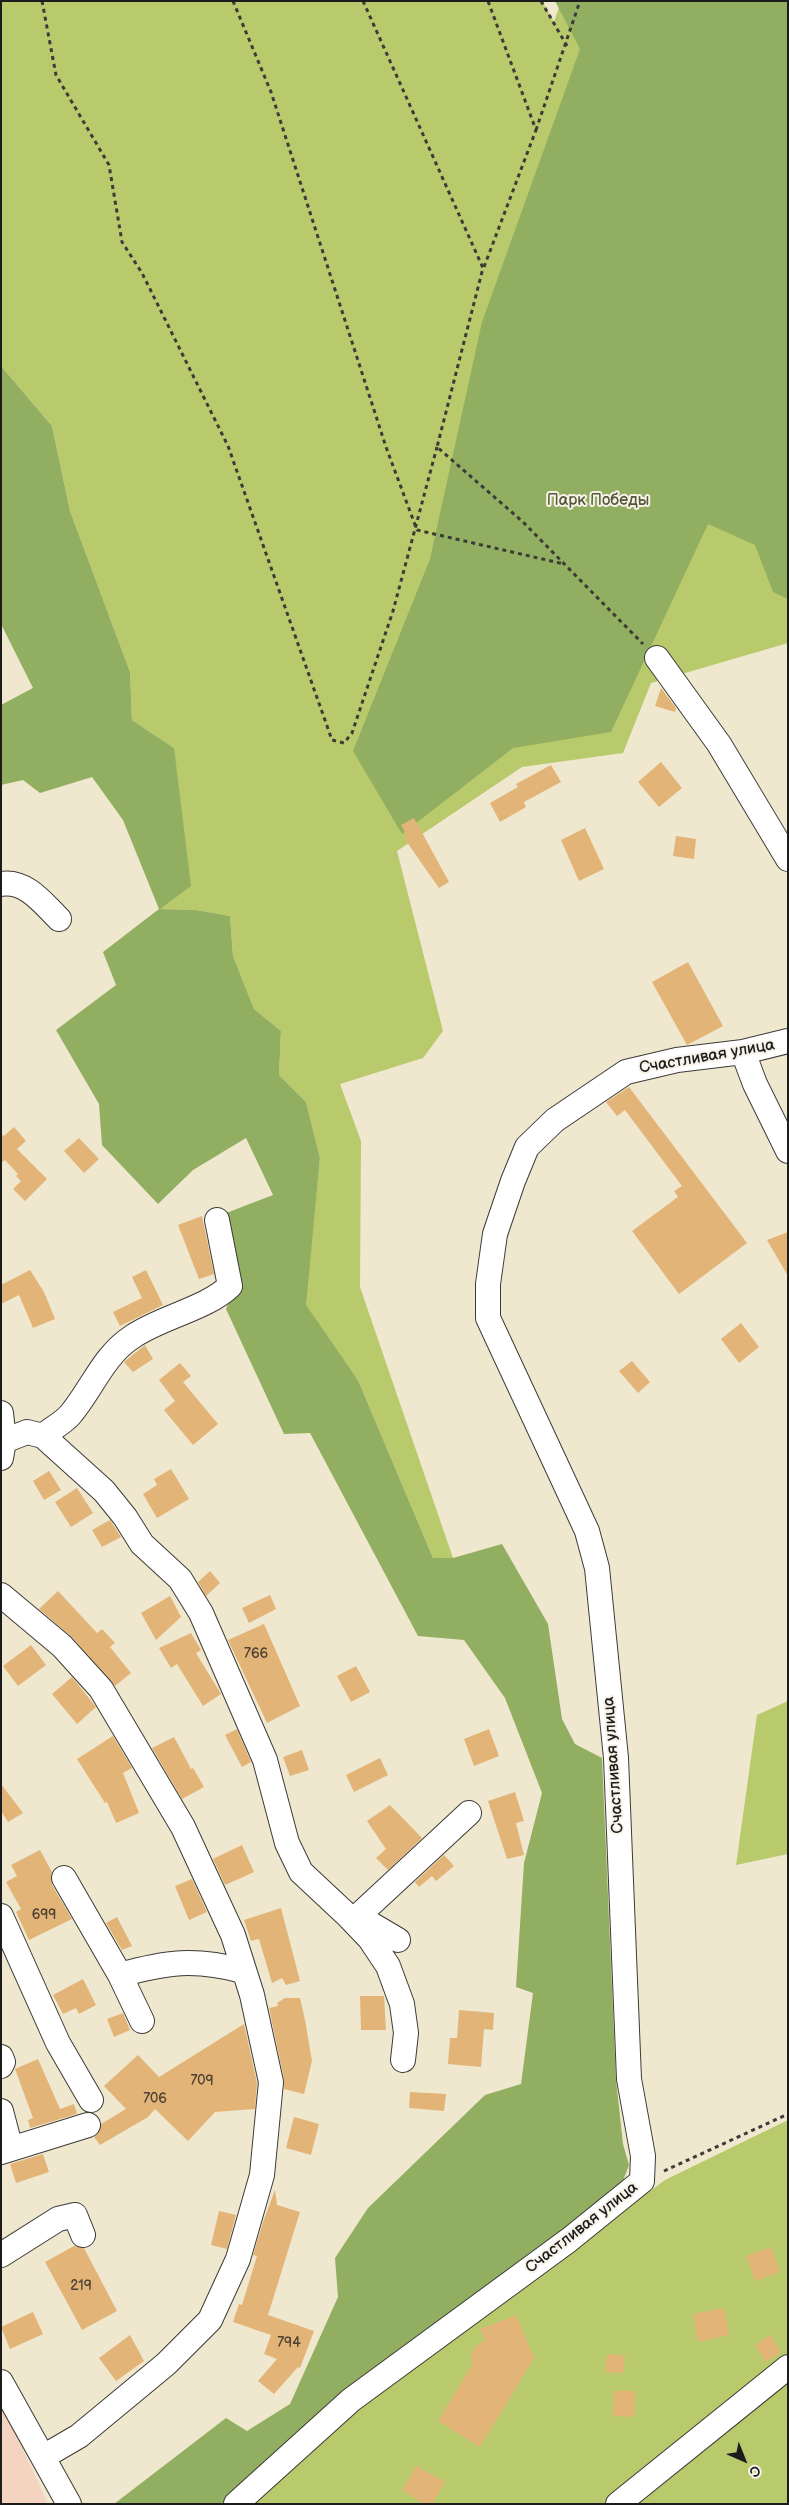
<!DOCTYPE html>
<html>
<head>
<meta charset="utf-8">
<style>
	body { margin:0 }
	#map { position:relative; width:789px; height:2505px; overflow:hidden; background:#efe8cf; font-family:"Balsamiq Sans",sans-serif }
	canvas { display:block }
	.frame { position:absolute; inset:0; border:2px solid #1c1c1c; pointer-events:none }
	.north { position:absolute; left:719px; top:2435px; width:50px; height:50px; -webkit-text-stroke:4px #f7f3e8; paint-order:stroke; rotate:136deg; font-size:14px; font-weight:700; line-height:20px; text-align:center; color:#1c1c1c }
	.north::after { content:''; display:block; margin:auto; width:18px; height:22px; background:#1c1c1c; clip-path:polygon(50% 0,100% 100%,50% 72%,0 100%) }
</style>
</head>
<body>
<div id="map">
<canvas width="789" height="2505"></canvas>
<div class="frame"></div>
<div class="north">С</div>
</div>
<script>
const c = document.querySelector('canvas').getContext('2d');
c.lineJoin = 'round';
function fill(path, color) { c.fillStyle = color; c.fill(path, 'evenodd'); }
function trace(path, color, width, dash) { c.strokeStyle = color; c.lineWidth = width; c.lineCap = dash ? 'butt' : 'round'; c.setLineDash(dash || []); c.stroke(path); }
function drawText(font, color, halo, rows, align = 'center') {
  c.font = font + ' "Balsamiq Sans",sans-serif'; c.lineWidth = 4; c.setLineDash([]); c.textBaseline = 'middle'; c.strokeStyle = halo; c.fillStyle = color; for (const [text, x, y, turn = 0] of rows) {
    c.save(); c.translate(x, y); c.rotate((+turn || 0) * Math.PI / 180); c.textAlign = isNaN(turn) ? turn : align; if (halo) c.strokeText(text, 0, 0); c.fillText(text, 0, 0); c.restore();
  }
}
fill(new Path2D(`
	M1 2404 9 2419 48 2504H1Z`), '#f4d3c1');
fill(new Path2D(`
	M1 1H542L554 22 561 1H788V643L651 683 623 753 522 767 397 851 443 1031 423 1058 340 1084 361 1141 360 1287 453 1558H433L358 1380 305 1305 320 1158 306 1102 279 1075 281 1031 254 1009 233 956 230 916 196 910 159 909 174 748 132 720 130 672 70 511 52 426 1 366Z
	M788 1701V1854L736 1865 757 1715Z
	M788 2120V2504H253L357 2408 665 2180Z`), '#b9ca6d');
fill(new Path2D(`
	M555 1H788V599L773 592 755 545 708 524 611 732 513 748 402 834 353 751 430 559 482 322 580 49Z
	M1 366 52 426 70 511 130 672 132 720 174 748 191 886 160 909 196 910 230 916 233 956 254 1009 281 1031 279 1075 306 1102 320 1158 306 1305 358 1380 433 1558H453L502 1544 548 1624 562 1719 575 1744 602 1758 616 2080 623 2144 629 2165 623 2181 567 2227 344 2392 221 2504H114L226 2418 247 2431 290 2404 338 2297 335 2258 368 2208 485 2095 521 2084 533 1993 516 1987 524 1863 542 1793 505 1698 464 1640 418 1636 310 1433 284 1434 226 1309 238 1282 221 1215 273 1195 246 1138 193 1170 158 1204 102 1145 99 1104 56 1030 116 985 103 952 159 909 123 820 92 777 40 793 23 780 1 785V705L33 688 1 624Z`), '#92ae60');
fill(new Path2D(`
	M661 688 676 708 675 712 655 706Z
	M661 762 682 788 659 807 638 782Z
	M551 765 561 782 524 802 526 807 500 822 490 803 518 787 516 784Z
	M414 818 449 882 439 888 404 838 407 836 401 825Z
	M585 828 604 869 579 881 561 840Z
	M676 836 696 839 694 859 673 856Z
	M688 962 723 1026 687 1045 652 982Z
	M629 1087 747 1243 679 1294 632 1231 678 1197 674 1191 682 1186 625 1110 617 1116 606 1102Z
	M14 1127 26 1141 17 1149 47 1179 25 1201 13 1189 21 1181 16 1176 18 1174 5 1160 1 1163V1134L4 1136Z
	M79 1138 99 1159 84 1173 64 1151Z
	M202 1216 214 1274 199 1279 178 1225Z
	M788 1232V1276L767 1240Z
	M30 1270 44 1292 55 1319 33 1328 19 1295 1 1304V1285Z
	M146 1270 163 1305 120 1326 113 1312 142 1298 132 1277Z
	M741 1323 759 1347 739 1363 721 1339Z
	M145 1345 153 1359 133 1372 124 1362Z
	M632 1361 650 1382 638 1393 619 1371Z
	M180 1363 191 1376 183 1382 218 1424 193 1445 164 1410 175 1401 159 1380Z
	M171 1469 189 1499 157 1518 143 1494 157 1485 154 1479Z
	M49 1471 61 1490 44 1500 33 1481Z
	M77 1488 93 1513 71 1527 55 1502Z
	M110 1520 121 1537 102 1547 92 1530Z
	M210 1571 220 1583 206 1596 198 1582Z
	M58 1591 97 1633 102 1629 115 1643 110 1647 131 1673 115 1686 72 1637 39 1609Z
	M270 1595 276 1609 249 1623 242 1608Z
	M170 1596 181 1617 156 1640 141 1613Z
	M264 1624 300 1706 267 1723 228 1640Z
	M191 1633 201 1650 196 1653 221 1694 203 1706 177 1664 171 1668 159 1648Z
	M31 1645 46 1665 18 1686 3 1666Z
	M356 1666 370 1692 351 1702 337 1676Z
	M72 1677 96 1707 77 1724 52 1694Z
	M237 1729 251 1762 242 1767 225 1735Z
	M489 1729 499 1756 474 1766 464 1739Z
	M113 1736 132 1768 123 1773 139 1813 116 1823 107 1802 105 1803 77 1759Z
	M174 1737 191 1769 193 1768 204 1787 182 1799 152 1748Z
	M302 1750 309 1770 290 1776 283 1757Z
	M380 1758 388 1775 354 1792 346 1775Z
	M1 1784 23 1813 8 1822 1 1811Z
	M515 1792 524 1821 516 1823 524 1855 507 1859 488 1801Z
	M390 1805 422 1838 388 1870 376 1858 386 1849 367 1821Z
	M242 1845 254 1872 225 1885 213 1859Z
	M40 1850 52 1872V1885L72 1919 29 1940 16 1912 21 1909 6 1882 17 1876 11 1865Z
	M444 1855 454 1866 436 1881 432 1876 419 1887 415 1882Z
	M192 1879 207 1912 189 1920 175 1886Z
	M281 1908 300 1981 286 1985 282 1978 272 1983 259 1939 251 1941 244 1920Z
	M117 1917 132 1946 122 1950 106 1923Z
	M83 1979 96 2005 79 2014 76 2008 63 2014 53 1995Z
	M360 1996H384L386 2030H361Z
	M285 1998H300L305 2020 312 2061 304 2094 284 2089V2079L269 2008 278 2006 277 2003Z
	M459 2010 494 2013 493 2030 484 2029 481 2067 448 2064 450 2038H457Z
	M123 2013 130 2030 114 2037 107 2019Z
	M244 2024 257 2083 255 2109 215 2112 188 2141 155 2109 148 2117 100 2145 94 2137 98 2134 101 2124 126 2109 104 2086 138 2055 159 2077Z
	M38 2059 60 2109 74 2104 77 2114 30 2128 28 2120 33 2118 15 2069Z
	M410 2092 446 2094 444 2111 409 2108Z
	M294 2117 319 2124 311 2155 286 2148Z
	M43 2154 49 2172 16 2183 10 2164Z
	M275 2190 277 2205 300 2212 268 2315 314 2331 300 2368 298 2367 274 2394 258 2381 277 2359 264 2354 271 2335 233 2322 239 2304 242 2305 257 2256 253 2255 263 2222Z
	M219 2211 236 2215 227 2249 211 2245Z
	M74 2246 84 2248 117 2311 82 2330 45 2262Z
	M771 2247 780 2272 755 2281 746 2256Z
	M724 2308 729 2335 698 2342 693 2314Z
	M33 2312 43 2334 10 2349 1 2327Z
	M516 2315 534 2358 480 2447 438 2421 472 2365 471 2355 474 2348 485 2339 480 2329Z
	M130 2335 144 2361 116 2381 99 2358Z
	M770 2335 781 2352 766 2362 755 2345Z
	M607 2354 625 2356 623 2373 605 2372Z
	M614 2391H635L634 2417 613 2416Z
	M416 2466 445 2482 432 2504H424L402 2490Z`), '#e2b477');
const minor = new Path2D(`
	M657 658 719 744 788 859
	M1 884C26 880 43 903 59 919
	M743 1052 755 1084 788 1151
	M1 1413 4 1441 1 1458
	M43 1436C51 1429 63 1423 70 1415 92 1389 103 1356 132 1337 161 1317 206 1309 230 1286L217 1220
	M4 1441 27 1432 43 1436 104 1491 125 1517 142 1544 180 1579 201 1613 265 1760 287 1843 301 1872 347 1915 370 1939 388 1966 402 2004 406 2033 403 2060
	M1 1595 62 1646 101 1689 183 1827 233 1935 252 1995 271 2082 262 2175 238 2259 210 2320 166 2364 79 2436 43 2457
	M64 1878 120 1975 142 2021
	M1 1916 58 2043 91 2100
	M358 1916 469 1813
	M359 1917 398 1940
	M120 1975C166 1962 195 1958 243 1971
	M1 2057 3 2062 1 2066
	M1 2111 11 2149
	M1 2152 88 2125
	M1 2255 58 2219 75 2215 83 2235
	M1 2382 69 2504
	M236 2504 351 2400 569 2240 642 2181 643 2156 629 2079 616 1758 597 1568 587 1531 488 1318V1284L495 1234 513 1181 527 1147 555 1120 626 1072 677 1060 743 1052 788 1041
	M618 2504 788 2367`);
trace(minor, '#3c3b37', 26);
trace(new Path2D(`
	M42 1 56 75 109 165 122 242 142 273 228 446 332 740 344 743 352 733 393 611 437 447
	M233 1 271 92 386 447 417 530 564 564
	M363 1 483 268 437 447 523 522 643 644
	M541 1 567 46
	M536 130 580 1
	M484 267 536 130 488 1
	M664 2171 788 2114`), '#3c3b37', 3, [4, 4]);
trace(minor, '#fff', 24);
drawText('14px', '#4e4233', null, [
	["766",256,1654],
	["699",44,1915],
	["709",202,2081],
	["706",155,2099],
	["219",81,2286],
	["794",289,2343]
]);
drawText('16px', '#535938', '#f7f3e8', [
	["Парк Победы",598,501]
]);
drawText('16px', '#1c1c1c', '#f7f3e8', [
	["Счастливая улица",707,1057,-10],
	["Счастливая улица",614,1765,-94],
	["Счастливая улица",582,2228,-38]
]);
</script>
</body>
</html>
